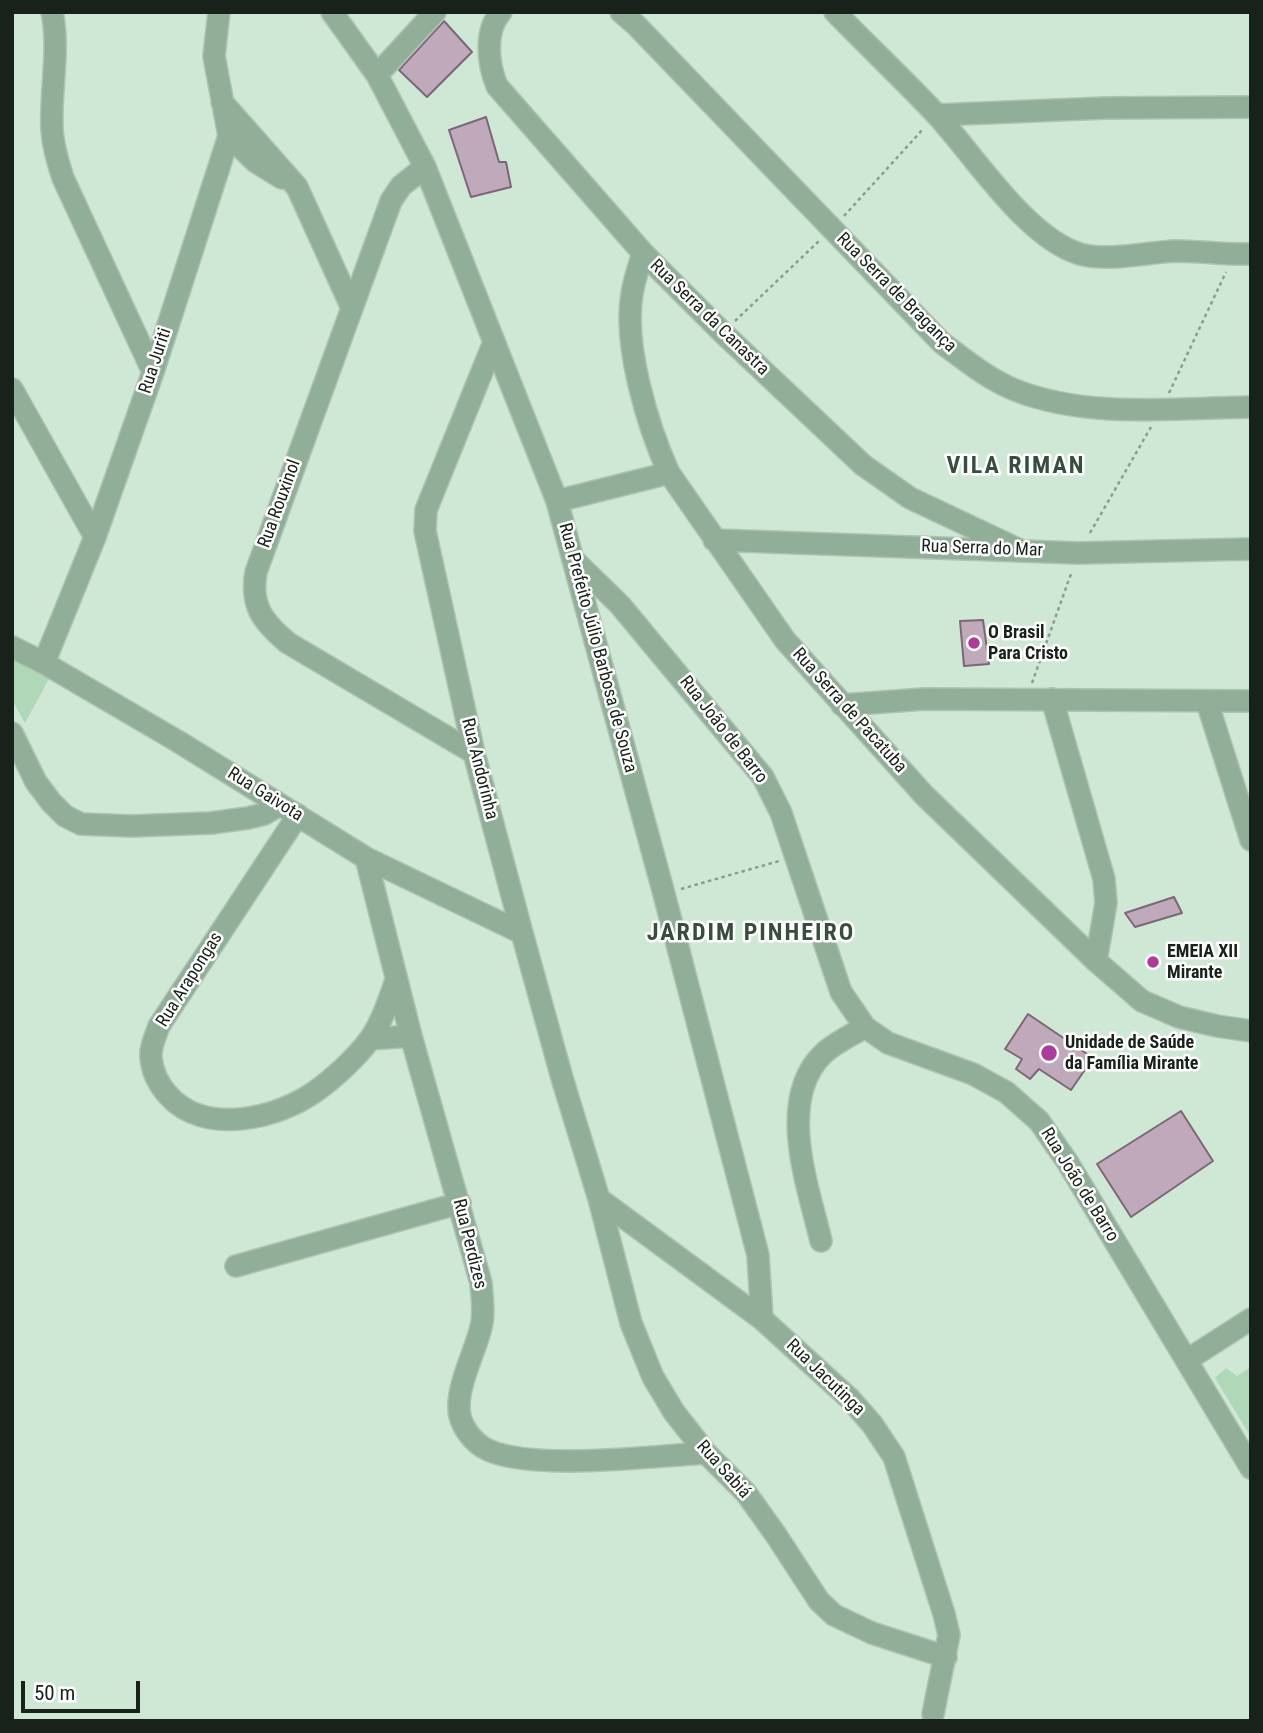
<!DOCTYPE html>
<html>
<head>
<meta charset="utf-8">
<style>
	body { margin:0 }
	#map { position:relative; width:1263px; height:1733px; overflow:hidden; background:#cfe7d5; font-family:"Roboto Condensed",sans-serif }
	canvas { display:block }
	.frame { position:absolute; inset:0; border:14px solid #18211a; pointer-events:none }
	.scale { position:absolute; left:21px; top:1681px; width:119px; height:32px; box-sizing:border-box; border:4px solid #18211a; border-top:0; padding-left:9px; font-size:21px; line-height:24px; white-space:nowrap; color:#18211a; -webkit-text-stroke:5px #fff; paint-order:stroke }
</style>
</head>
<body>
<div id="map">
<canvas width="1263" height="1733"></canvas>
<div class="frame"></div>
<div class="scale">50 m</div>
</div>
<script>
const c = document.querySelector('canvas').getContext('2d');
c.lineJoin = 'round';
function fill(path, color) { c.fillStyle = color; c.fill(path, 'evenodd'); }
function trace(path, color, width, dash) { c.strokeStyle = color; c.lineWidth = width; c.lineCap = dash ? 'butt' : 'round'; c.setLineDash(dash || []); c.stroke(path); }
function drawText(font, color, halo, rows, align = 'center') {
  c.font = font + ' "Roboto Condensed",sans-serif'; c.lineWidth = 5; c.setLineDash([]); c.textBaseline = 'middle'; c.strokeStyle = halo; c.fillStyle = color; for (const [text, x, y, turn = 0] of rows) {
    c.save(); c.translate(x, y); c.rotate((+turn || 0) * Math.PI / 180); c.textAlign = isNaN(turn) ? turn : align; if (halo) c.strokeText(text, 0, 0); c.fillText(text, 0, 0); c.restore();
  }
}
fill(new Path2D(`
	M12 656 51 675 25 723 12 700Z
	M1251 1367V1437L1215 1378 1226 1368 1237 1376Z`), '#afd8b9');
const building = new Path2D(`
	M444 21 472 52 427 97 399 70Z
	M486 117 499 162H506L511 187 471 197 449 130Z
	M983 620 989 664 964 666 960 621Z
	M1174 897 1182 913 1135 927 1125 913Z
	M1028 1014 1093 1058 1071 1090 1039 1069 1030 1079 1016 1069 1022 1059 1005 1049Z
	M1181 1111 1213 1161 1131 1217 1097 1164Z`);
fill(building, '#c0a9ba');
trace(building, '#7b6776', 2);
const minor = new Path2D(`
	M52 12C60 50 50 91 52 129 53 147 58 162 63 178L153 372
	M332 12 377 75 425 167 557 501 664 894 758 1255 762 1319
	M501 12C484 31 488 64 497 86L643 253 723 333 863 465 910 498 1020 550
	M621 12 636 25 942 343C965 360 988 379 1015 390 1088 419 1174 408 1251 407
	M835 12C868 46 903 79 936 114 974 155 1026 238 1080 254 1108 262 1148 252 1176 251 1201 251 1226 255 1251 254
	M377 75 435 12
	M222 102 297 187 351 306
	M937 115 1105 108 1251 107
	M229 136 256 162 282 178
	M425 167 401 186 391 201 256 572C250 606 263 622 288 643L474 753
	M643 253C639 266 634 280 632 294 623 345 648 427 669 473L785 640 924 795 1096 961 1142 1001 1179 1017 1217 1026 1251 1031
	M494 342 426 510 425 531 474 753 522 933 562 1078 599 1199 631 1323 653 1377 674 1412 706 1453 746 1493 776 1535 819 1601 834 1615 872 1633 946 1657
	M12 389 95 537
	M557 501 669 473
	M714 540 1078 553 1251 549
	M576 562 620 605 763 777 781 813 841 992 865 1027 888 1043 973 1074 1006 1092 1039 1121 1068 1163 1251 1468
	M12 647 44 663 179 742 366 858 522 933
	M44 663 95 537 153 372 229 136 214 56 219 12
	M1052 699 1104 879 1106 903 1096 961
	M1207 702 1251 840
	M842 705 924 699 1251 701
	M12 733 36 782 51 802 65 816 81 824 131 826 211 823 248 818 264 814 280 805
	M298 815 159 1026C156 1035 150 1047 151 1057 152 1071 159 1085 168 1095 204 1136 277 1119 316 1091 333 1079 358 1056 370 1039 382 1022 389 1000 396 980
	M366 858 411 1036 481 1283C482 1299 485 1315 480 1331 474 1353 458 1385 459 1408 459 1425 473 1443 488 1450 535 1471 652 1456 706 1453
	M370 1039 411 1036
	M599 1199 762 1319 850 1399 872 1424 894 1457 944 1614 949 1635 933 1714
	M821 1241C808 1186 776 1100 823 1054 834 1043 852 1035 865 1027
	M236 1266 460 1203
	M1187 1360 1251 1319`);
trace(minor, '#aec3b3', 24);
trace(new Path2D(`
	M844 216 924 128
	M735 321 819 241
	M1169 393 1226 272
	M1090 533 1151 427
	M1032 683 1072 571
	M681 889 779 861`), '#8a9d8f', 2.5, [3.5, 3.5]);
trace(minor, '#91ae98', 21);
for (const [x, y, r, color] of [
	[974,643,7,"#ab3c99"],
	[1153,962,7,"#ab3c99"],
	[1049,1053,9,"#ab3c99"]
]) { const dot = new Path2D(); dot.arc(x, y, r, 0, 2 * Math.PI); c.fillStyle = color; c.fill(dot); trace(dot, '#fff', 2.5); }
drawText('18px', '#18211a', '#fff', [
	["Rua Serra de Bragança",896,293,45],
	["Rua Serra da Canastra",709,318,44],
	["Rua Juriti",156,361,-72],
	["Rua Rouxinol",280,504,-70],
	["Rua Serra do Mar",982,549,2],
	["Rua Prefeito Júlio Barbosa de Souza",597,648,75],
	["Rua Serra de Pacatuba",849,711,48],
	["Rua João de Barro",723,730,52],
	["Rua Andorinha",479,769,76],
	["Rua Gaivota",265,795,32],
	["Rua Arapongas",190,980,-58],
	["Rua João de Barro",1079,1185,58],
	["Rua Perdizes",469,1244,76],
	["Rua Jacutinga",825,1378,44],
	["Rua Sabiá",723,1470,48]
]);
drawText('bold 18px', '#18211a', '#fff', [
	["O Brasil",988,633],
	["Para Cristo",988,654],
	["EMEIA XII",1167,952],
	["Mirante",1167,973],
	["Unidade de Saúde",1065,1043],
	["da Família Mirante",1065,1064]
], 'left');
c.letterSpacing = '2px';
drawText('bold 24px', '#394d3e', '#fff', [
	["VILA RIMAN",1016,467],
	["JARDIM PINHEIRO",751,934]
]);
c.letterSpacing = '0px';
</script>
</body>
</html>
